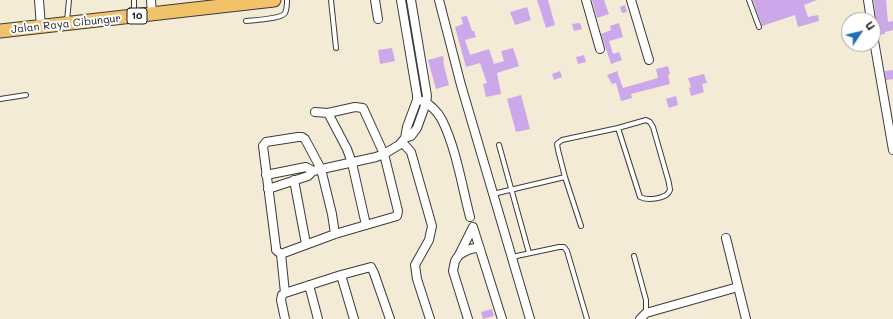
<!DOCTYPE html>
<html>
<head>
<meta charset="utf-8">
<style>
	body { margin:0 }
	#map { position:relative; width:893px; height:319px; overflow:hidden; background:#f3ebd6; font-family:Mali,sans-serif }
	canvas { display:block }
	.north { position:absolute; left:841px; top:12px; width:40px; height:40px; box-sizing:border-box; background:#fff; border:1px solid #a4a4a4; border-radius:50%; rotate:55deg; font-size:11px; font-weight:700; line-height:16px; text-align:center; color:#1c1c1c }
	.north::after { content:''; display:block; margin:auto; width:14px; height:18px; background:#1f6fb2; clip-path:polygon(50% 0,100% 100%,50% 72%,0 100%) }
</style>
</head>
<body>
<div id="map">
<canvas width="893" height="319"></canvas>
<div class="north">U</div>
</div>
<script>
const c = document.querySelector('canvas').getContext('2d');
c.lineJoin = 'round';
function fill(path, color) { c.fillStyle = color; c.fill(path, 'evenodd'); }
function trace(path, color, width, dash) { c.strokeStyle = color; c.lineWidth = width; c.lineCap = dash ? 'butt' : 'round'; c.setLineDash(dash || []); c.stroke(path); }
function drawText(font, color, halo, rows, align = 'center') {
  c.font = font + ' Mali,sans-serif'; c.lineWidth = 4; c.setLineDash([]); c.textBaseline = 'middle'; c.strokeStyle = halo; c.fillStyle = color; for (const [text, x, y, turn = 0] of rows) {
    c.save(); c.translate(x, y); c.rotate((+turn || 0) * Math.PI / 180); c.textAlign = isNaN(turn) ? turn : align; if (halo) c.strokeText(text, 0, 0); c.fillText(text, 0, 0); c.restore();
  }
}
fill(new Path2D(`
	M537 0H548L555 25 546 28Z
	M592 0H604L609 14 597 18Z
	M753 0H817L804 5 808 17 818 15 819 21 798 27 795 15 762 26Z
	M874 0H886L888 22 893 21V30L885 32V34L879 35 875 30 876 19Z
	M625 5 627 12 622 13 620 7Z
	M527 7 531 20 515 25 510 12Z
	M467 16 472 31H474L476 37 465 40 470 55 489 49 494 64 504 61 501 51 513 48 519 66 497 73 501 94 486 97 483 84 487 83 480 63 466 67 455 27 463 24 461 17Z
	M580 23 582 29 574 31 572 24Z
	M619 23 623 37 609 41 613 54 619 52 622 60 611 64 601 34 611 30 610 26Z
	M392 48 395 61 380 64 378 50Z
	M584 55 586 62 578 64 576 57Z
	M443 56 444 61 443 62 449 85 436 89 428 60Z
	M668 66 670 74 668 75 670 84 631 94 632 98 621 101 616 83 612 84 607 75 617 71 623 88 658 78 656 69Z
	M893 70V79L886 80 885 71Z
	M560 71 562 77 554 80 552 74Z
	M704 74 707 83 702 84 704 92 691 96 689 88 691 87 688 78Z
	M521 95 530 129 516 132 507 99Z
	M676 96 678 105 669 108 666 99Z
	M492 309 494 316 483 319 481 312Z`), '#cca7e9');
const service = new Path2D(`
	M134 0V14
	M331 0 336 48
	M749 0 759 27
	M67 21 69 0
	M246 21C254 20 282 19 285 13 287 9 287 4 287 0
	M0 99 26 95
	M499 145 529 253
	M565 177 558 150 557 144 562 140 618 128 646 120 650 122 653 127 669 183C669 185 670 188 670 190 667 199 647 201 640 197L618 128
	M493 194 565 177 581 226
	M634 256 646 300V313
	M512 257 559 247H564L567 251 587 319`);
const minor = new Path2D(`
	M39 0 41 27
	M151 0 152 14
	M375 0 378 19
	M401 0 417 95V100L407 127 405 138
	M439 0 461 85 530 319
	M586 0 600 49
	M631 0 649 60
	M868 0 871 20
	M873 35 893 150
	M422 101C430 104 438 112 442 120 456 148 462 186 470 217
	M315 112 328 113 355 107 363 108 384 154 398 211 397 216 335 234 281 254 276 250V248L263 146 266 142 298 137H302L305 139 321 169 332 214 335 234
	M328 113 347 149 352 163 366 225
	M402 142 411 152 432 226 429 240 415 265 417 279 430 319
	M266 175 306 167 313 171
	M294 180 306 244
	M268 189 308 176 313 171 376 157 384 154 399 145 405 138 411 136 417 128 426 103 427 96 411 0
	M726 238 746 319
	M281 254 285 293
	M459 255 473 227 502 319
	M341 275 354 319
	M309 285 318 319
	M285 319 281 300 282 295 285 293 341 275 371 267 374 273 390 319
	M468 319 453 271 455 261 459 255C465 251 473 246 480 249
	M640 319 646 313 738 287`);
const trunk = new Path2D(`
	M0 31 274 0`);
trace(service, '#3c3b38', 6);
trace(minor, '#3c3b38', 10);
trace(trunk, '#3c3b38', 15);
trace(service, '#fff', 4);
trace(minor, '#fff', 8);
trace(trunk, '#f2c26a', 13);
for (const [x, y, w] of [
	[137,16,20]
]) { const box = new Path2D(); box.roundRect(x - w / 2, y - 8, w, 16, 3); c.fillStyle = '#fff'; c.fill(box); trace(box, '#1c1c1c', 1); }
drawText('bold 10px', '#1c1c1c', null, [
	["10",137,16]
]);
drawText('11px', '#1c1c1c', '#fff', [
	["Jalan Raya Cibungur",66,24,-6]
]);
</script>
</body>
</html>
